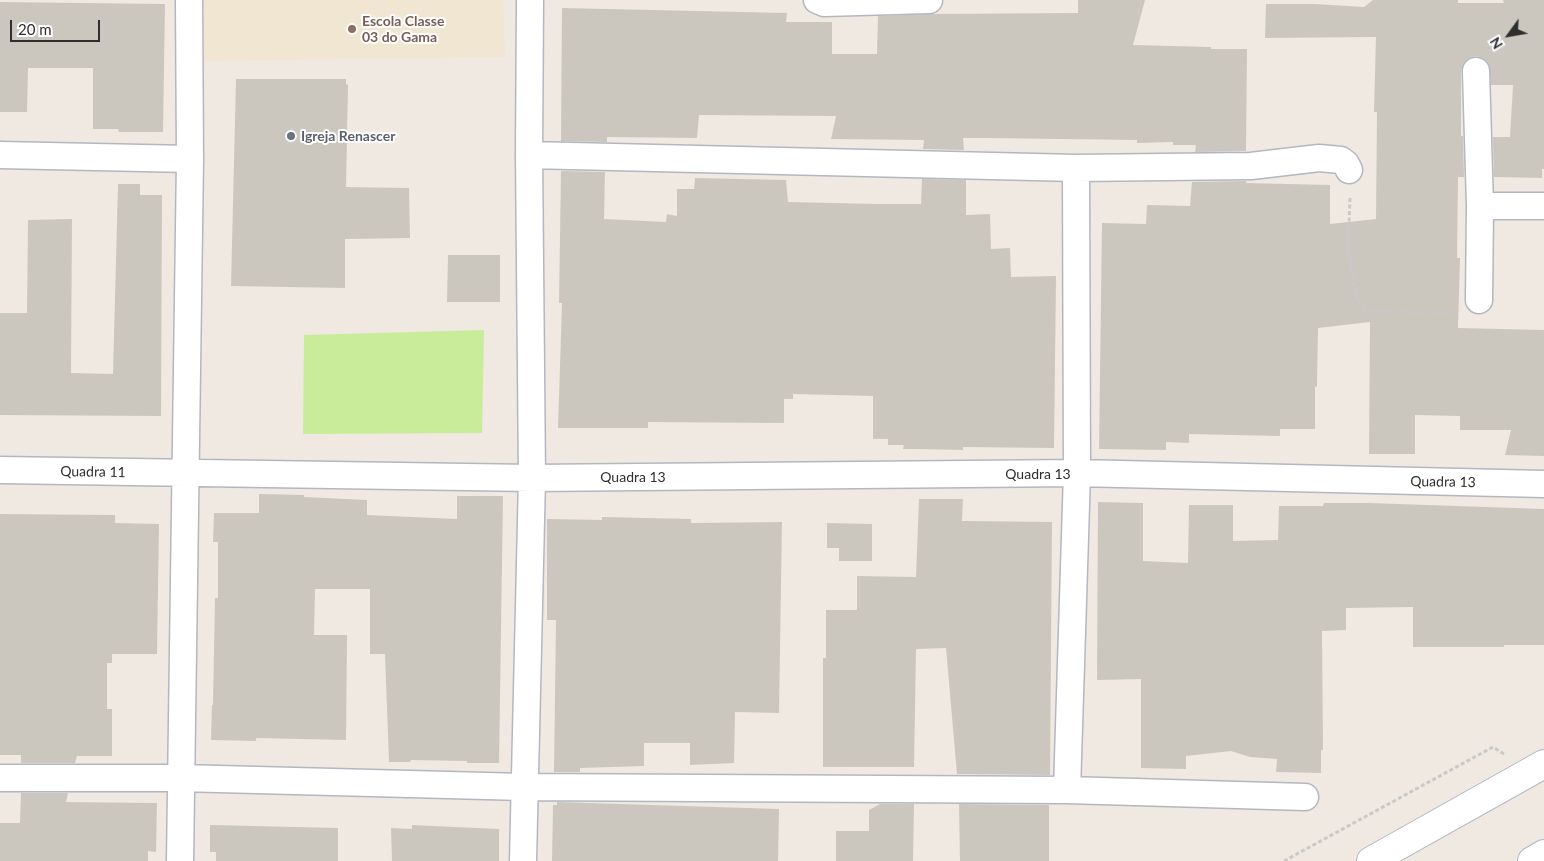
<!DOCTYPE html>
<html>
<head>
<meta charset="utf-8">
<style>
	body { margin:0 }
	#map { position:relative; width:1544px; height:861px; overflow:hidden; background:#efe9e1; font-family:Lato,sans-serif }
	canvas { display:block }
	.north { position:absolute; left:1484px; top:10px; width:50px; height:50px; -webkit-text-stroke:4px #fff; paint-order:stroke; rotate:238deg; font-size:14px; font-weight:700; line-height:20px; text-align:center; color:#2e2e2e }
	.north::after { content:''; display:block; margin:auto; width:18px; height:22px; background:#2e2e2e; clip-path:polygon(50% 0,100% 100%,50% 72%,0 100%) }
	.scale { position:absolute; left:10px; top:20px; width:90px; height:22px; box-sizing:border-box; border:2px solid #2e2e2e; border-top:0; padding-left:6px; font-size:15px; line-height:18px; white-space:nowrap; color:#2e2e2e; -webkit-text-stroke:4px #fff; paint-order:stroke }
</style>
</head>
<body>
<div id="map">
<canvas width="1544" height="861"></canvas>
<div class="north">N</div>
<div class="scale">20 m</div>
</div>
<script>
const c = document.querySelector('canvas').getContext('2d');
c.lineJoin = 'round';
function fill(path, color) { c.fillStyle = color; c.fill(path, 'evenodd'); }
function trace(path, color, width, dash) { c.strokeStyle = color; c.lineWidth = width; c.lineCap = dash ? 'butt' : 'round'; c.setLineDash(dash || []); c.stroke(path); }
function drawText(font, color, halo, rows, align = 'center') {
  c.font = font + ' Lato,sans-serif'; c.lineWidth = 4; c.setLineDash([]); c.textBaseline = 'middle'; c.strokeStyle = halo; c.fillStyle = color; for (const [text, x, y, turn = 0] of rows) {
    c.save(); c.translate(x, y); c.rotate((+turn || 0) * Math.PI / 180); c.textAlign = isNaN(turn) ? turn : align; if (halo) c.strokeText(text, 0, 0); c.fillText(text, 0, 0); c.restore();
  }
}
fill(new Path2D(`
	M199 0H503L505 57 198 61Z`), '#f0e6d1');
fill(new Path2D(`
	M484 330 482 433 303 434 304 335Z`), '#c9ec9a');
fill(new Path2D(`
	M1078 0H1145L1133 45 1211 47V49H1247L1246 151 1195 152 1196 145H1173V142L1137 143V140L987 138H963L964 150 923 149 924 140 831 139 836 116 699 115 697 138 607 137V142L561 141 562 8 787 13 786 22H832V54H877L878 16 933 14 1078 13Z
	M1373 0H1458V3H1504L1503 0H1544V169H1542V178L1494 177 1493 137H1510L1513 85H1491L1489 64 1483 58 1476 56 1469 58 1463 64 1461 71V136H1463L1464 177H1458L1457 258H1460L1458 328 1544 330V456L1505 455 1511 430H1460V416L1415 415V454H1369L1370 322 1318 328 1317 386 1315 387V429H1280V436L1189 434V443L1166 442V450L1099 449 1102 223 1146 224 1147 205 1190 206 1192 182 1246 181V183L1330 185V224L1376 219 1377 112H1374L1376 37 1265 38 1266 4H1315L1364 7Z
	M0 2 165 4 163 132H119L118 129H93V68H28L27 112H0Z
	M236 79H346V84L348 85 346 187 409 188 410 238 345 239V288L231 286Z
	M561 171 605 172 604 219 666 222 667 214 677 216V189H694L695 178 786 180 788 202 878 204H921L922 179 966 180V215L990 214 991 249 1010 248 1011 277 1056 276 1054 448 963 447V450L917 449H903L904 445H888V439H873V396L793 394V399H784V423L648 422V428H558L562 303H559Z
	M118 184H140V195H162L161 416 0 415V313H27L28 220 72 219 71 373 113 374Z
	M448 255H500V302H447Z
	M259 494 304 495V497L367 500V515L457 519V496H503L499 763H467V761L411 760 410 762H389L385 654H370V589H315L314 635H347L346 740 256 738V741L211 740 212 705H213L215 598H218V542H213L214 513H259Z
	M919 499H963L962 521 1052 522 1050 775 957 774 946 648 916 649 914 767H823V658H826V610H857V576L916 577Z
	M1098 502 1143 503V561L1188 563 1189 505H1233V541L1278 540 1279 506H1323L1324 503H1369L1544 509V645H1504V647H1413V607L1346 608V630L1322 631 1323 750H1321V773L1276 772 1277 759 1250 757 1231 751 1186 756V769L1141 768V679L1097 680Z
	M0 514 115 515V523L159 524 157 654H112V663H107V709H112V756H77L75 763H21V755H0Z
	M602 517 691 519V523L782 522 779 713 735 712 734 763 690 765V743H644V766L580 768V772H554L556 620H547V519L602 520Z
	M827 523 872 524V561H839V548H827Z
	M21 793H68L66 802 157 803 156 852 148 851V861H0V823H20Z
	M557 802 779 809 778 861H552L553 805H557Z
	M880 804H914L913 861H836V831H869V810Z
	M959 804 1049 805V861H960Z
	M210 825 338 828V861H216V852H210Z
	M412 825 499 829V861H392L391 828 412 829Z`), '#cbc7bf');
const minor = new Path2D(`
	M817 0 824 3 929 0
	M1476 71 1480 206 1479 300
	M0 155 190 159
	M529 155 1076 168 1251 166 1319 158 1341 160 1346 164 1349 170
	M1480 206H1544
	M0 470 532 478 1077 473 1544 484
	M0 778H180L524 787 1067 790 1305 797
	M1067 790 1077 473 1076 168
	M180 861 190 159 189 0
	M523 861 532 478 529 155 530 0`);
const secondary = new Path2D(`
	M1371 861 1544 764
	M1532 861 1544 854`);
trace(minor, '#b4b7c1', 29);
trace(secondary, '#b4b7c1', 30);
trace(new Path2D(`
	M1350 198 1348 250 1356 296C1360 303 1364 307 1372 311L1445 313 1454 311
	M1284 861 1493 747 1504 754`), '#c9c9c9', 3, [4, 2.5]);
trace(minor, '#fff', 26);
trace(secondary, '#fff', 28);
for (const [x, y, r, color] of [
	[352,29,5,"#8d6e63"],
	[291,136,5,"#6b7280"]
]) { const dot = new Path2D(); dot.arc(x, y, r, 0, 2 * Math.PI); c.fillStyle = color; c.fill(dot); trace(dot, '#fff', 2); }
drawText('bold 14px', '#785e54', '#fff', [
	["Escola Classe",362,21],
	["03 do Gama",362,37]
], 'left');
drawText('bold 14px', '#5b616d', '#fff', [
	["Igreja Renascer",301,136]
], 'left');
drawText('14px', '#2e2e2e', '#fff', [
	["Quadra 11",93,472,1],
	["Quadra 13",1038,474],
	["Quadra 13",633,477],
	["Quadra 13",1443,482,1]
]);
</script>
</body>
</html>
